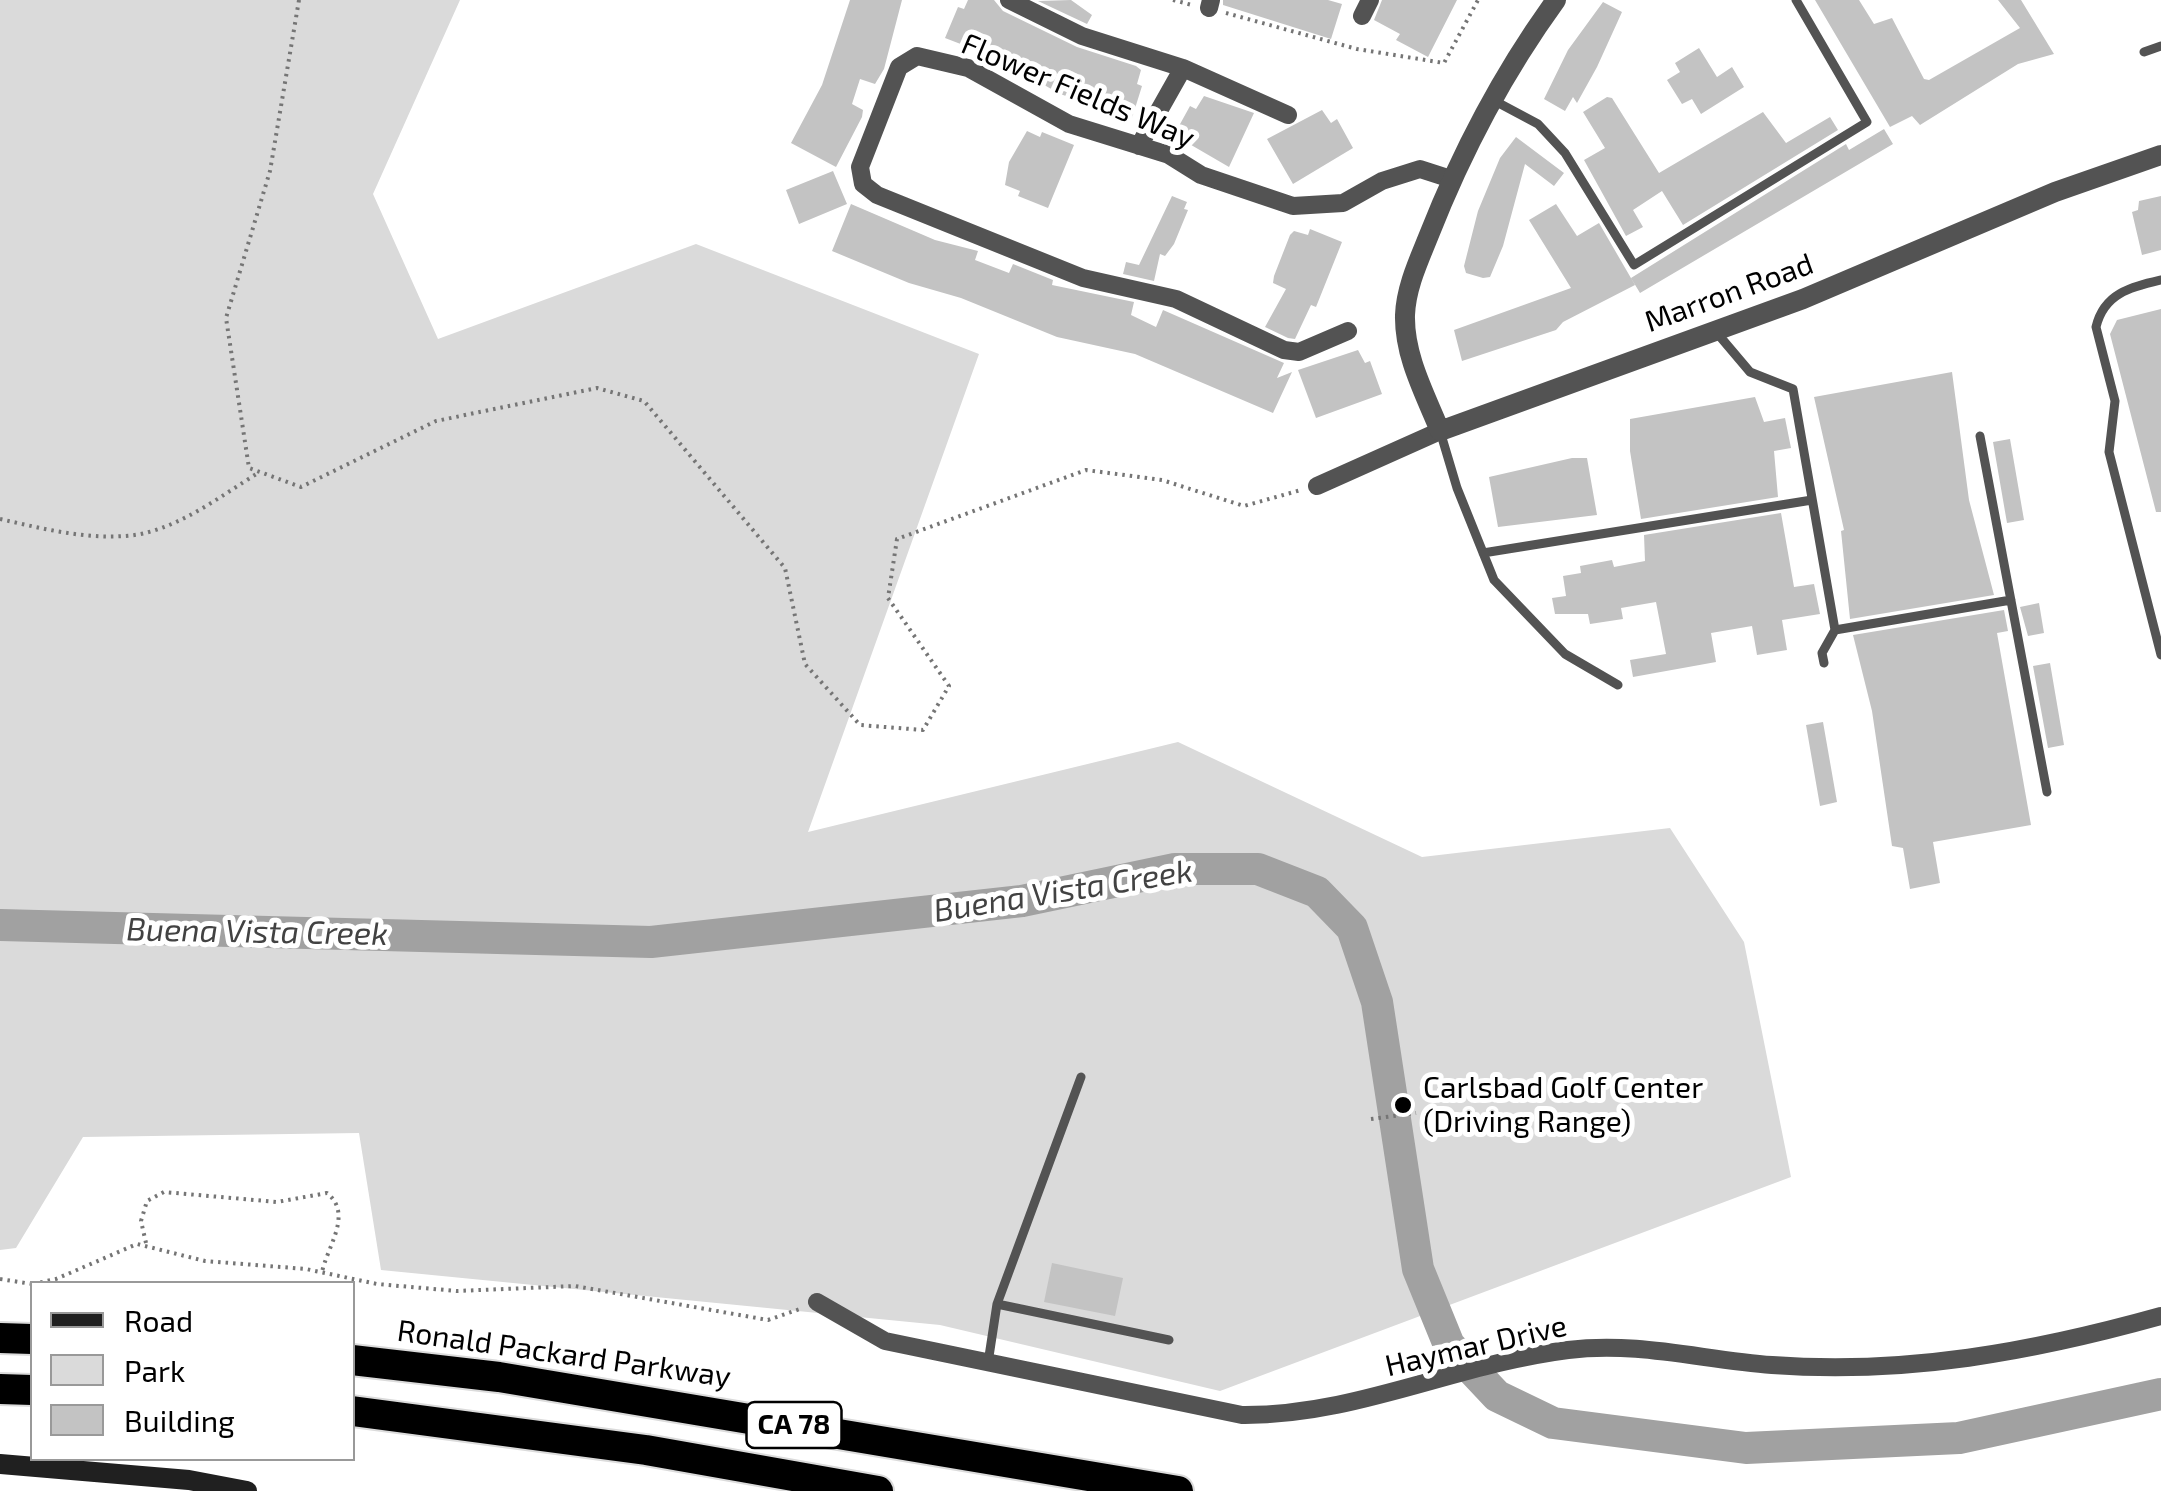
<!DOCTYPE html>
<html>
<head>
<meta charset="utf-8">
<style>
	body { margin:0 }
	#map { position:relative; width:2161px; height:1491px; overflow:hidden; background:#fff; font-family:"Exo 2",sans-serif }
	canvas { display:block }
	.legend { position:absolute; left:30px; top:1281px; width:325px; height:180px; box-sizing:border-box; background:#fff; border:2px solid #999; margin:0; padding:12px 18px; list-style:none; font-size:30px; color:#000 }
	.legend li { display:flex; align-items:center; gap:20px; height:50px }
	.legend b { width:50px; border:2px solid #999 }
</style>
</head>
<body>
<div id="map">
<canvas width="2161" height="1491"></canvas>
<ul class="legend">
<li><b style="height:12px;background:#202020"></b>Road</li>
<li><b style="height:28px;background:#dadada"></b>Park</li>
<li><b style="height:28px;background:#c3c3c3"></b>Building</li>
</ul>
</div>
<script>
const c = document.querySelector('canvas').getContext('2d');
c.lineJoin = 'round';
function fill(path, color) { c.fillStyle = color; c.fill(path, 'evenodd'); }
function trace(path, color, width, dash) { c.strokeStyle = color; c.lineWidth = width; c.lineCap = dash ? 'butt' : 'round'; c.setLineDash(dash || []); c.stroke(path); }
function drawText(font, color, halo, rows, align = 'center') {
  c.font = font + ' "Exo 2",sans-serif'; c.lineWidth = 10; c.setLineDash([]); c.textBaseline = 'middle'; c.strokeStyle = halo; c.fillStyle = color; for (const [text, x, y, turn = 0] of rows) {
    c.save(); c.translate(x, y); c.rotate((+turn || 0) * Math.PI / 180); c.textAlign = isNaN(turn) ? turn : align; if (halo) c.strokeText(text, 0, 0); c.fillText(text, 0, 0); c.restore();
  }
}
fill(new Path2D(`
	M0 0H460L373 194 438 339 696 244 979 354 808 832 1178 742 1422 857 1670 828 1744 942 1791 1177 1220 1391 940 1325 381 1270 359 1133 83 1137 16 1248 0 1250Z`), '#dadada');
trace(new Path2D(`
	M0 925 651 942 1022 901 1175 869H1258L1317 892 1352 928 1377 1002 1418 1269 1449 1345 1497 1396 1553 1423 1746 1448 1959 1438 2161 1394`), '#a1a1a1', 32);
fill(new Path2D(`
	M850 0H902L884 69 875 84 860 79 852 104 863 110 862 117 836 167 791 143 822 85Z
	M968 0H994L1003 11 1077 47 1136 66 1141 70 1137 84 1142 86 1132 118 1060 94 997 58 945 38 958 7 964 9Z
	M1071 0 1092 15 1087 24 1038 1Z
	M1223 0H1328L1342 4 1331 39 1223 5Z
	M1382 0H1457L1428 57 1396 40 1400 34 1374 20Z
	M1815 0H1859L1874 24 1892 18 1924 79 1929 80 2020 28 1998 0H2021L2054 54 2018 64 1920 125 1912 116 1890 127Z
	M1603 2 1622 12 1597 67 1577 103 1573 97 1565 111 1544 99 1568 50Z
	M1699 48 1717 77 1732 67 1744 87 1701 114 1692 99 1682 104 1667 80 1680 72 1675 63Z
	M1204 96 1254 113 1229 167 1174 135 1190 106 1196 109Z
	M1607 97 1612 98 1659 173 1763 112 1786 143 1830 117 1838 130 1683 225 1662 191 1633 210 1643 227 1626 236 1584 160 1605 148 1583 112Z
	M1322 110 1331 123 1337 119 1353 148 1293 184 1267 139Z
	M1884 129 1893 144 1640 293 1631 278 1846 144 1849 150Z
	M1027 131 1040 137 1042 132 1074 145 1048 208 1018 196 1020 191 1005 185 1009 162Z
	M1516 137 1564 173 1554 186 1525 164 1503 246 1490 277 1483 278 1466 273 1464 266 1478 211 1500 158Z
	M833 171 847 204 799 224 786 190Z
	M1172 196 1187 202 1184 209 1188 210 1174 244 1165 256 1160 254 1154 281 1123 274 1126 262 1139 265Z
	M2161 196V250L2142 255 2132 212 2138 210 2139 201Z
	M851 204 935 240 978 251 975 260 1009 273 1013 264 1053 280 1052 285 1134 302 1131 315 1156 327 1163 310 1284 363 1277 378 1292 372 1273 413 1135 354 1057 337 961 298 909 283 832 251Z
	M1556 204 1577 236 1599 223 1635 285 1563 322 1556 330 1462 361 1454 330 1571 288 1529 220Z
	M1310 229 1342 242 1316 307 1311 305 1295 339 1288 338 1265 327 1286 289 1273 283 1274 276 1290 235 1294 231 1308 235Z
	M2161 309V512H2156L2110 334 2117 320Z
	M1358 350 1365 363 1370 361 1382 394 1316 418 1298 370Z
	M1952 372 1969 500 1994 595 1850 619 1841 531 1844 530 1814 397Z
	M1755 397 1764 422 1785 418 1791 448 1774 451 1778 497 1641 519 1630 451V419Z
	M2010 439 2024 520 2007 523 1993 442Z
	M1572 458H1587L1597 515 1498 527 1489 477Z
	M1781 513 1794 587 1814 584 1820 614 1782 620 1787 650 1757 655 1752 626 1711 633 1716 662 1633 677 1630 660 1666 654 1656 602 1621 608 1623 619 1590 624 1588 614H1555L1552 598 1566 596 1563 576 1581 573 1580 566 1612 560 1614 567 1645 561 1644 535Z
	M2039 603 2044 633 2028 636 2020 607Z
	M2004 610 2008 631 1997 633 2031 825 1933 842 1940 883 1910 889 1903 848 1892 846 1872 711 1853 635Z
	M2050 663 2064 745 2048 748 2033 666Z
	M1823 722 1837 802 1820 806 1806 725Z
	M1052 1263 1123 1278 1115 1316 1044 1302Z`), '#c3c3c3');
const motorway = new Path2D(`
	M0 1338 32 1339
	M352 1360 499 1377 1178 1491
	M0 1389 32 1390
	M352 1411 646 1450 878 1491`);
trace(motorway, '#dbdbdb', 34);
trace(new Path2D(`
	M299 0 270 171 226 318 249 468 301 487 436 421 597 388 644 401 785 568 805 664 860 725 923 730 949 686 888 598 897 539 1086 470 1162 480 1244 506 1301 490
	M1173 0 1192 5
	M1226 13 1357 49 1444 63 1478 0
	M0 519C40 528 83 539 124 536 172 534 219 497 258 473
	M1371 1119 1416 1113
	M146 1243 141 1221 147 1201 164 1192 277 1202 327 1193C353 1214 328 1245 322 1272
	M0 1279 32 1284
	M33 1284 56 1279 137 1244 205 1261 306 1269 377 1284 457 1291 575 1286 768 1320 800 1309`), '#757575', 4, [2.5, 5]);
trace(new Path2D(`
	M2144 52 2161 46
	M1493 100 1538 124 1565 153 1634 265 1867 122 1796 0
	M2161 280C2131 287 2104 293 2096 327L2115 401 2109 452 2161 655
	M1717 333 1750 372 1793 389 1835 630 1822 653 1824 663
	M1440 431 1457 488 1494 580 1565 654 1618 685
	M1980 436 2047 792
	M1483 553 1812 500
	M1835 630 2011 600
	M997 1304 1169 1340
	M988 1363 997 1304 1081 1077`), '#535353', 9);
trace(new Path2D(`
	M1009 0 1082 36 1183 68 1288 115
	M1209 8 1211 0
	M1362 16 1370 0
	M1139 146 1183 68
	M1348 331 1299 352 1284 350 1176 299 1083 278 877 195 863 184 860 167 899 67 917 56 968 68 1069 124 1169 155 1201 175 1293 206 1343 203 1382 181 1420 169 1451 179
	M1317 486 1440 431
	M817 1302 885 1341 1242 1415C1355 1416 1456 1364 1568 1350 1637 1341 1703 1360 1772 1365 1906 1375 2032 1352 2161 1316`), '#535353', 18);
trace(new Path2D(`
	M1556 0C1503 73 1462 151 1429 235 1419 260 1406 287 1405 315 1404 356 1425 394 1440 431L1803 299 2055 192 2161 155`), '#535353', 20);
trace(new Path2D(`
	M0 1464 189 1480 247 1491`), '#202020', 20);
trace(motorway, '#000', 30);
for (const [x, y, r, color] of [
	[1403,1105,10,"#000"]
]) { const dot = new Path2D(); dot.arc(x, y, r, 0, 2 * Math.PI); c.fillStyle = color; c.fill(dot); trace(dot, '#fff', 4); }
for (const [x, y, w] of [
	[794,1425,95]
]) { const box = new Path2D(); box.roundRect(x - w / 2, y - 23, w, 46, 8); c.fillStyle = '#fff'; c.fill(box); trace(box, '#000', 2.5); }
drawText('bold 28px', '#000', null, [
	["CA 78",794,1425]
]);
drawText('30px', '#000', '#fff', [
	["Flower Fields Way",1078,91,23],
	["Marron Road",1729,293,-20],
	["Haymar Drive",1476,1346,-13],
	["Ronald Packard Parkway",564,1354,8]
]);
drawText('30px', '#000', '#fff', [
	["Carlsbad Golf Center",1423,1088],
	["(Driving Range)",1423,1122]
], 'left');
drawText('italic 32px', '#424242', '#fff', [
	["Buena Vista Creek",1063,891,-9],
	["Buena Vista Creek",257,932,1]
]);
</script>
</body>
</html>
